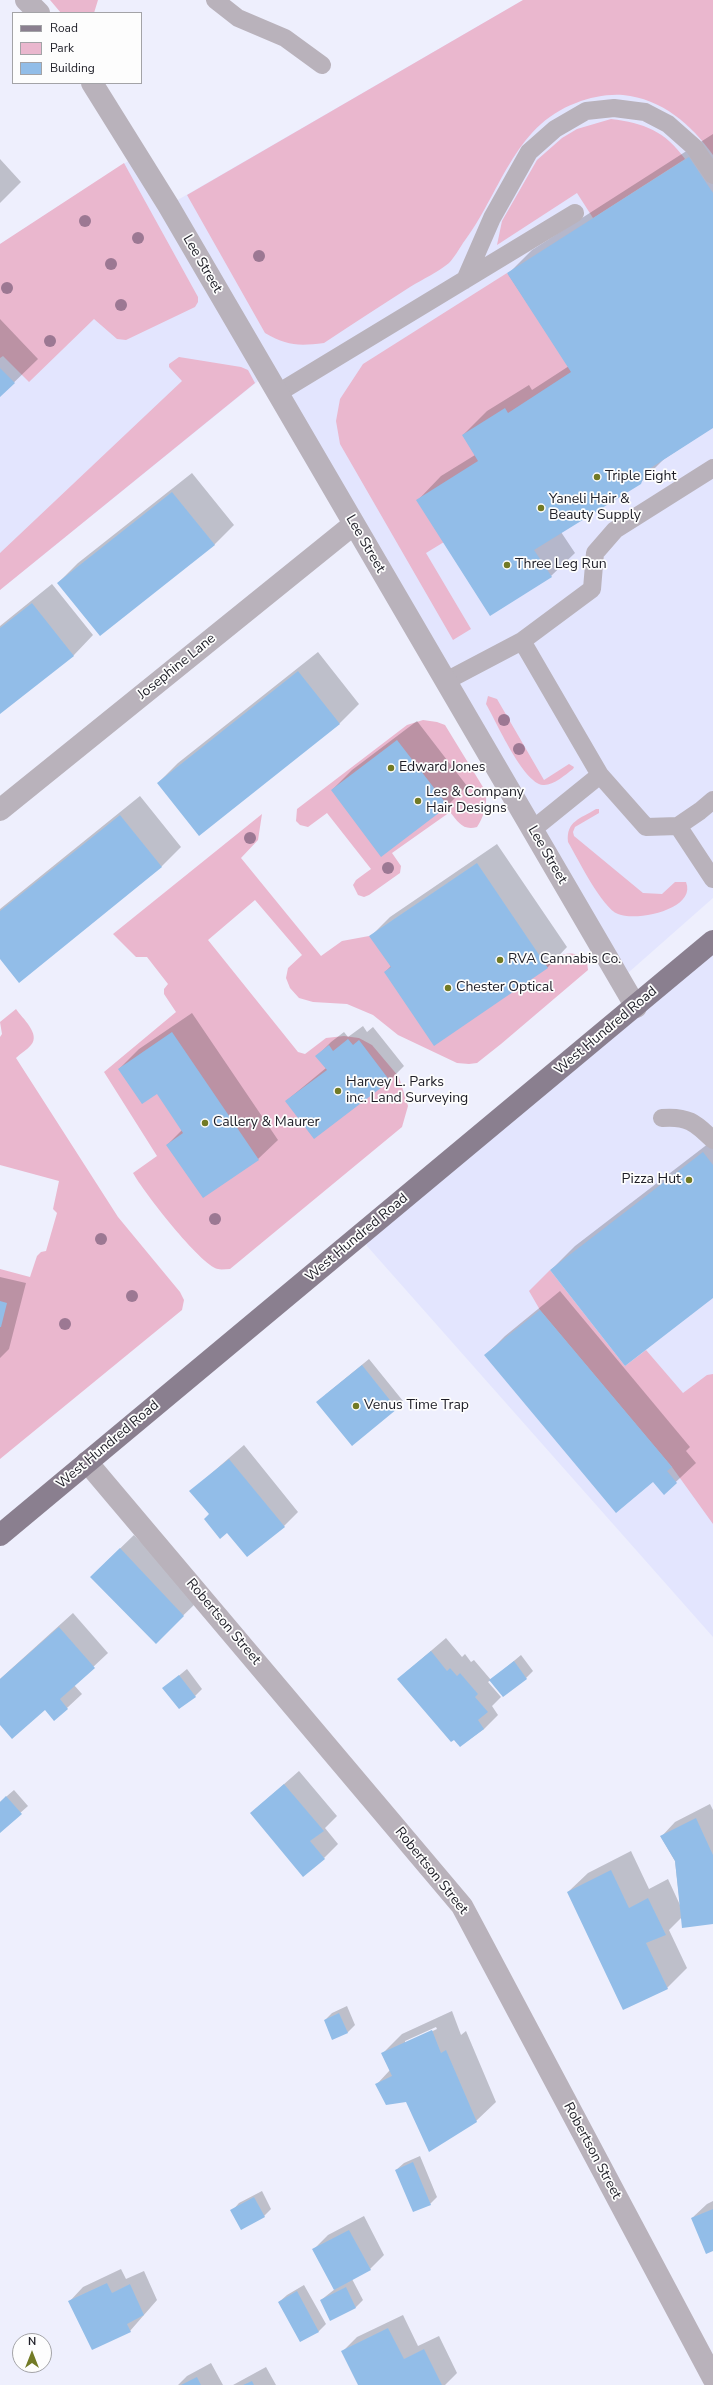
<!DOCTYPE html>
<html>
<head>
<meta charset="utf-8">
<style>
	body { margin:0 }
	#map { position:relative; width:713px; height:2385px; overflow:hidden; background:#eeeffd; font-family:"Nunito Sans",sans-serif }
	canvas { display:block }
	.legend { position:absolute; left:12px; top:12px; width:130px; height:72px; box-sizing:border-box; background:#fdfdfd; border:1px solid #a3a3a7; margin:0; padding:5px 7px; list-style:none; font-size:12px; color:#1d1d26 }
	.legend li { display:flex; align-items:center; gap:8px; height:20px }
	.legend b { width:20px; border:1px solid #a3a3a7 }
	.north { position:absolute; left:12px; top:2333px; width:40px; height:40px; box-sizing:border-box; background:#fdfdfd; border:1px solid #a3a3a7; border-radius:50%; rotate:0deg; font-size:11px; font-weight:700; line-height:16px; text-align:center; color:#1d1d26 }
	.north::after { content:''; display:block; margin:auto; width:14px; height:18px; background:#727a25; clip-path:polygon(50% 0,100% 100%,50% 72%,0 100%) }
</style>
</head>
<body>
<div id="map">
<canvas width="713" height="2385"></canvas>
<ul class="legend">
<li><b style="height:5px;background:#8a7f8f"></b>Road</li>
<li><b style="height:11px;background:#eab7ce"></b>Park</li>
<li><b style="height:11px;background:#92bde8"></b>Building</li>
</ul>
<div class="north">N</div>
</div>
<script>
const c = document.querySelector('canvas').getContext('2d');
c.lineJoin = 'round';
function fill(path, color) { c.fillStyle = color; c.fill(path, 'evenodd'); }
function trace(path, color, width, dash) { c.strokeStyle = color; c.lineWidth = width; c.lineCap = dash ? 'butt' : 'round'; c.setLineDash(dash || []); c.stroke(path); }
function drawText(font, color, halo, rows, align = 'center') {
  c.font = font + ' "Nunito Sans",sans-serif'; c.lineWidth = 3.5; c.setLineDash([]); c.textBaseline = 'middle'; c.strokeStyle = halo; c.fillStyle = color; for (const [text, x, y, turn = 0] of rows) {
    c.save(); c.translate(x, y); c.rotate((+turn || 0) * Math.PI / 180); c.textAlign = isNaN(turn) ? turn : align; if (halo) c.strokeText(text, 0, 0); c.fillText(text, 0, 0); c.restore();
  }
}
fill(new Path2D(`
	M523 0 713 61V898L620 980 169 205Z
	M136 156 263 377 0 590V244Z
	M713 944V1637L367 1246 365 1240Z`), '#e3e5fe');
fill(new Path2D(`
	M50 0H98L94 13H61Z
	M523 0H713V155C691 124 662 99 623 95 607 94 591 97 576 103 513 126 500 195 463 243 459 249 454 258 449 263 438 272 423 279 410 287 381 306 352 324 324 343 299 346 287 346 265 333L187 195Z
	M611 119C644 123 665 131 685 159L593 218 577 193 497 245 502 221 537 160 562 138 577 129Z
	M124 163 198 297V302L195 307 126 340 117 339 94 319 29 382 3 356 0 358V244Z
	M507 273 599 370 444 542 426 553 471 629 453 640 340 444 336 421 340 399 363 364Z
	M179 357 241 367 248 370 255 383 0 590V553L182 381 169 367V364Z
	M488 696 497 699 544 780 569 764 574 767 573 769C565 775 553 786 543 785 523 783 496 721 486 704Z
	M423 720 437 722 445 725 486 792C487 806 484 816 477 827 463 831 458 822 450 812L392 853 401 866 400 873 369 895 364 897 358 895 353 885 356 880 371 869 327 813 308 827 300 825 296 821 297 809 407 725Z
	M596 809H599V813L575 827 573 832 574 836 643 893 662 894 675 882H686C697 909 637 922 618 914 602 908 578 859 568 842 566 821 580 819 596 809Z
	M262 814 258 840 241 858 321 956 342 941 369 936 543 966C558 956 572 946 587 962L588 970 501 1044 477 1063 469 1064 457 1063 398 1035 373 1015 347 1004 313 1002 299 998 290 988 286 978 288 968 302 955 255 900 208 940 298 1052 305 1054 326 1038 344 1036 359 1038 372 1045 399 1077 408 1106 402 1127 230 1269C226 1269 221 1270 218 1269 200 1265 143 1191 133 1173L157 1156 104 1072 176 1012 164 994V989L168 984 147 957H136L113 934Z
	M16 1009C22 1018 41 1034 31 1045 27 1050 21 1053 16 1058L118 1217 180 1292 184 1300 182 1310 0 1459V1269L30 1277 37 1256 41 1252 46 1251 57 1213 53 1209 59 1181 0 1165V1037L2 1034 0 1022Z
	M550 1270 625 1366 646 1350 683 1393 707 1375 713 1374V1524L672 1467 540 1310 529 1291Z`), '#eab7ce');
fill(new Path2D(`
	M713 134V427L664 459 640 483 561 532 575 553 551 576 418 500 441 476 475 455 463 435 487 411 529 385 532 390 569 366 508 274 532 250Z
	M0 159 21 182 0 203Z
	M0 319 38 359 0 396Z
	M192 473 234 525 214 545 58 583 78 563Z
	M52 584 93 635 74 655 0 713V626Z
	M318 652 359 704 340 723 199 835 158 783 178 763Z
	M417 721 467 786 447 806 332 790 352 770Z
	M140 796 181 847 162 866 19 981 0 957V909Z
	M497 844 567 947 548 967 434 1044 385 972 391 966 371 936 390 917Z
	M192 1013 278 1140 258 1159 167 1145 182 1130 158 1092 119 1069 139 1049Z
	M363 1026 367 1032 373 1027 404 1066 390 1080 314 1138 286 1101 326 1068 317 1056 331 1042 344 1032 348 1037Z
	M713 1140V1297L551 1270 575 1246Z
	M0 1277 26 1283 9 1349 0 1358Z
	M560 1291 690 1447 686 1451 696 1463 664 1493 653 1480 486 1355 505 1336Z
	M369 1359 403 1401 396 1408 325 1395Z
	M244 1445 298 1512 284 1526 227 1532 191 1491Z
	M134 1535 198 1601 156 1642 105 1563Z
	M73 1613 108 1653 74 1685 82 1694 54 1720 45 1709 0 1724V1679Z
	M446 1638 462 1657 465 1654 471 1662 474 1660 491 1680 521 1655 533 1671 526 1678 491 1680 488 1682 501 1697 492 1706 498 1715 484 1729 460 1746 398 1679Z
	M187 1669 202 1689 195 1696 164 1688Z
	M299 1771 337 1816 325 1828 338 1844 324 1858 251 1813Z
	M14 1790 28 1806 0 1831V1802Z
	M710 1804 713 1810V1923L682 1917 669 1930 687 1968 667 1988 568 1892 588 1873 631 1851 649 1889 668 1879 680 1905 675 1861 661 1837 675 1822Z
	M347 2006 355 2025 348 2032 333 2039 325 2020 332 2013Z
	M452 2011 461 2035 466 2031 496 2102 476 2121 377 2084 390 2070 382 2054 402 2034ZM436 2027 437 2029 405 2044V2041Z
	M420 2156 437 2197 430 2204 396 2170 404 2163Z
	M262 2191 271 2209 264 2216 232 2211 239 2203Z
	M713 2201V2250L692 2218 707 2204Z
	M364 2216 384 2255 370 2269 352 2279 363 2300 356 2307 330 2319 321 2300 335 2289 313 2250 328 2235Z
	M121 2269 126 2279 144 2271 157 2300 130 2331 69 2302 83 2287Z
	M304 2285 326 2324 319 2331 301 2341 279 2302 287 2295Z
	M403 2315 418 2346 439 2336 457 2373 445 2385H359L343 2351 357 2337Z
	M211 2363 223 2385H178L187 2376Z
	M266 2367 276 2385H233Z`), '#0003');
fill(new Path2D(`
	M689 157 713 193V428L646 471 641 484 534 550 552 577 490 616 416 500 478 461 462 435 505 408 508 413 571 372 507 273Z
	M0 368 15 383 0 397Z
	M172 492 215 545 100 636 57 583Z
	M32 603 74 656 0 714V628Z
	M298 671 340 724 199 836 157 783Z
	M397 740 448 806 381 857 331 790Z
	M120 815 162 867 19 983 0 959V911Z
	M477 863 548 968 434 1046 384 972 391 967 369 936Z
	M172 1032 259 1160 203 1198 166 1145 183 1133 157 1094 142 1104 118 1069Z
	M348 1039 353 1045 359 1040 390 1081 314 1139 285 1101 327 1070 315 1056 329 1045 333 1051Z
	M703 1152 713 1165V1298L625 1366 550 1270Z
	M0 1301 7 1303 1 1327H0Z
	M540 1310 672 1467 667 1471 677 1483 664 1495 653 1482 616 1513 484 1355Z
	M362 1365 397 1409 352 1446 316 1402Z
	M229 1459 285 1527 247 1557 227 1533 220 1539 204 1519 209 1514 189 1491Z
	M120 1548 184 1616 156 1644 90 1577Z
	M59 1627 95 1668 60 1699 68 1709 54 1721 45 1710 12 1739 0 1725V1679Z
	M431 1651 447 1671 450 1668 457 1676 460 1673 478 1694 475 1697 488 1712 478 1720 484 1729 460 1747 454 1740 451 1742 397 1679Z
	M514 1661 527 1679 503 1697 489 1680Z
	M179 1675 196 1697 179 1709 162 1688Z
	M284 1784 324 1831 310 1841 325 1859 303 1877 250 1813Z
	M6 1796 22 1814 0 1833V1802Z
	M696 1818 713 1855V1924L682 1928 675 1861 660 1836Z
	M611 1870 629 1908 648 1898 666 1935 646 1943 668 1989 623 2010 567 1892Z
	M339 2013 348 2033 332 2040 324 2020Z
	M432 2030 441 2053 446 2050 477 2122 429 2152 406 2102 386 2105 375 2084 392 2076 381 2053Z
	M413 2162 431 2205 413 2212 395 2170Z
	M254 2197 265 2217 241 2230 230 2210Z
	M713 2209V2251L706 2254 691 2218Z
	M349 2230 371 2270 334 2290 312 2249Z
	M107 2283 112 2293 130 2284 144 2315 127 2324 131 2332 92 2350 68 2301Z
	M346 2287 356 2308 330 2321 320 2300Z
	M297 2291 319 2332 300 2342 278 2302Z
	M388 2328 404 2359 424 2349 442 2385H358L341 2351Z
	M197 2377 201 2385H181Z
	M252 2381 254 2385H243Z`), '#92bde8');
trace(new Path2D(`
	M215 0 238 18 285 38 322 65
	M465 280 492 218 529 152 555 129 586 111 614 108 645 112 668 124 694 147 713 175
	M278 393 575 213
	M713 468 615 530 595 553 592 589 522 641 600 775 646 827 678 826 700 811 713 800
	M446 681 522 641
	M678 826 713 879
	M532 830 600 775
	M662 1118C687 1116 695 1122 713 1140`), '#b9b2bb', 18);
trace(new Path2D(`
	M26 0 39 13
	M92 83 168 205 636 1007
	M0 810 354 524
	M87 1462 462 1906 713 2378`), '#b9b2bb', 22);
trace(new Path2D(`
	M0 1535 713 941`), '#8a7f8f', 22);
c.fillStyle = '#9c7893';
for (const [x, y] of [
	[85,221],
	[138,238],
	[259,256],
	[111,264],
	[7,288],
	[121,305],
	[50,341],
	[504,720],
	[519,749],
	[250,838],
	[388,868],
	[215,1219],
	[101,1239],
	[132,1296],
	[65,1324]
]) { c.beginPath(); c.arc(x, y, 6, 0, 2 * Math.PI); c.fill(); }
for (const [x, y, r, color] of [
	[597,477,4,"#727a25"],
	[541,508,4,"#727a25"],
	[507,565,4,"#727a25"],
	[391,768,4,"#727a25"],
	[418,801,4,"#727a25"],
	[500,960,4,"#727a25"],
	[448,988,4,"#727a25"],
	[338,1091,4,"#727a25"],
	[205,1123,4,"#727a25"],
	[689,1180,4,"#727a25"],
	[356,1406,4,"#727a25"]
]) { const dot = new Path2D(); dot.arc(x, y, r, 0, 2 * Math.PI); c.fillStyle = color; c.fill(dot); trace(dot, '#fdfdfd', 1.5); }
drawText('14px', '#1d1d26', '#fdfdfd', [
	["Lee Street",202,264,60],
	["Lee Street",365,544,60],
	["Josephine Lane",177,667,-39],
	["Lee Street",547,855,60],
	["West Hundred Road",606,1031,-40],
	["West Hundred Road",357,1238,-40],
	["West Hundred Road",108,1445,-40],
	["Robertson Street",223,1622,50],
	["Robertson Street",431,1871,51],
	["Robertson Street",592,2151,62]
]);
drawText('14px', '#1d1d26', '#fdfdfd', [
	["Triple Eight",605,477],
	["Yaneli Hair &",549,500],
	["Beauty Supply",549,516],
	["Three Leg Run",515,565],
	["Edward Jones",399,768],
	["Les & Company",426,793],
	["Hair Designs",426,809],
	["RVA Cannabis Co.",508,960],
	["Chester Optical",456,988],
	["Harvey L. Parks",346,1083],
	["inc. Land Surveying",346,1099],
	["Callery & Maurer",213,1123],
	["Pizza Hut",681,1180,"right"],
	["Venus Time Trap",364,1406]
], 'left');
</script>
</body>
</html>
